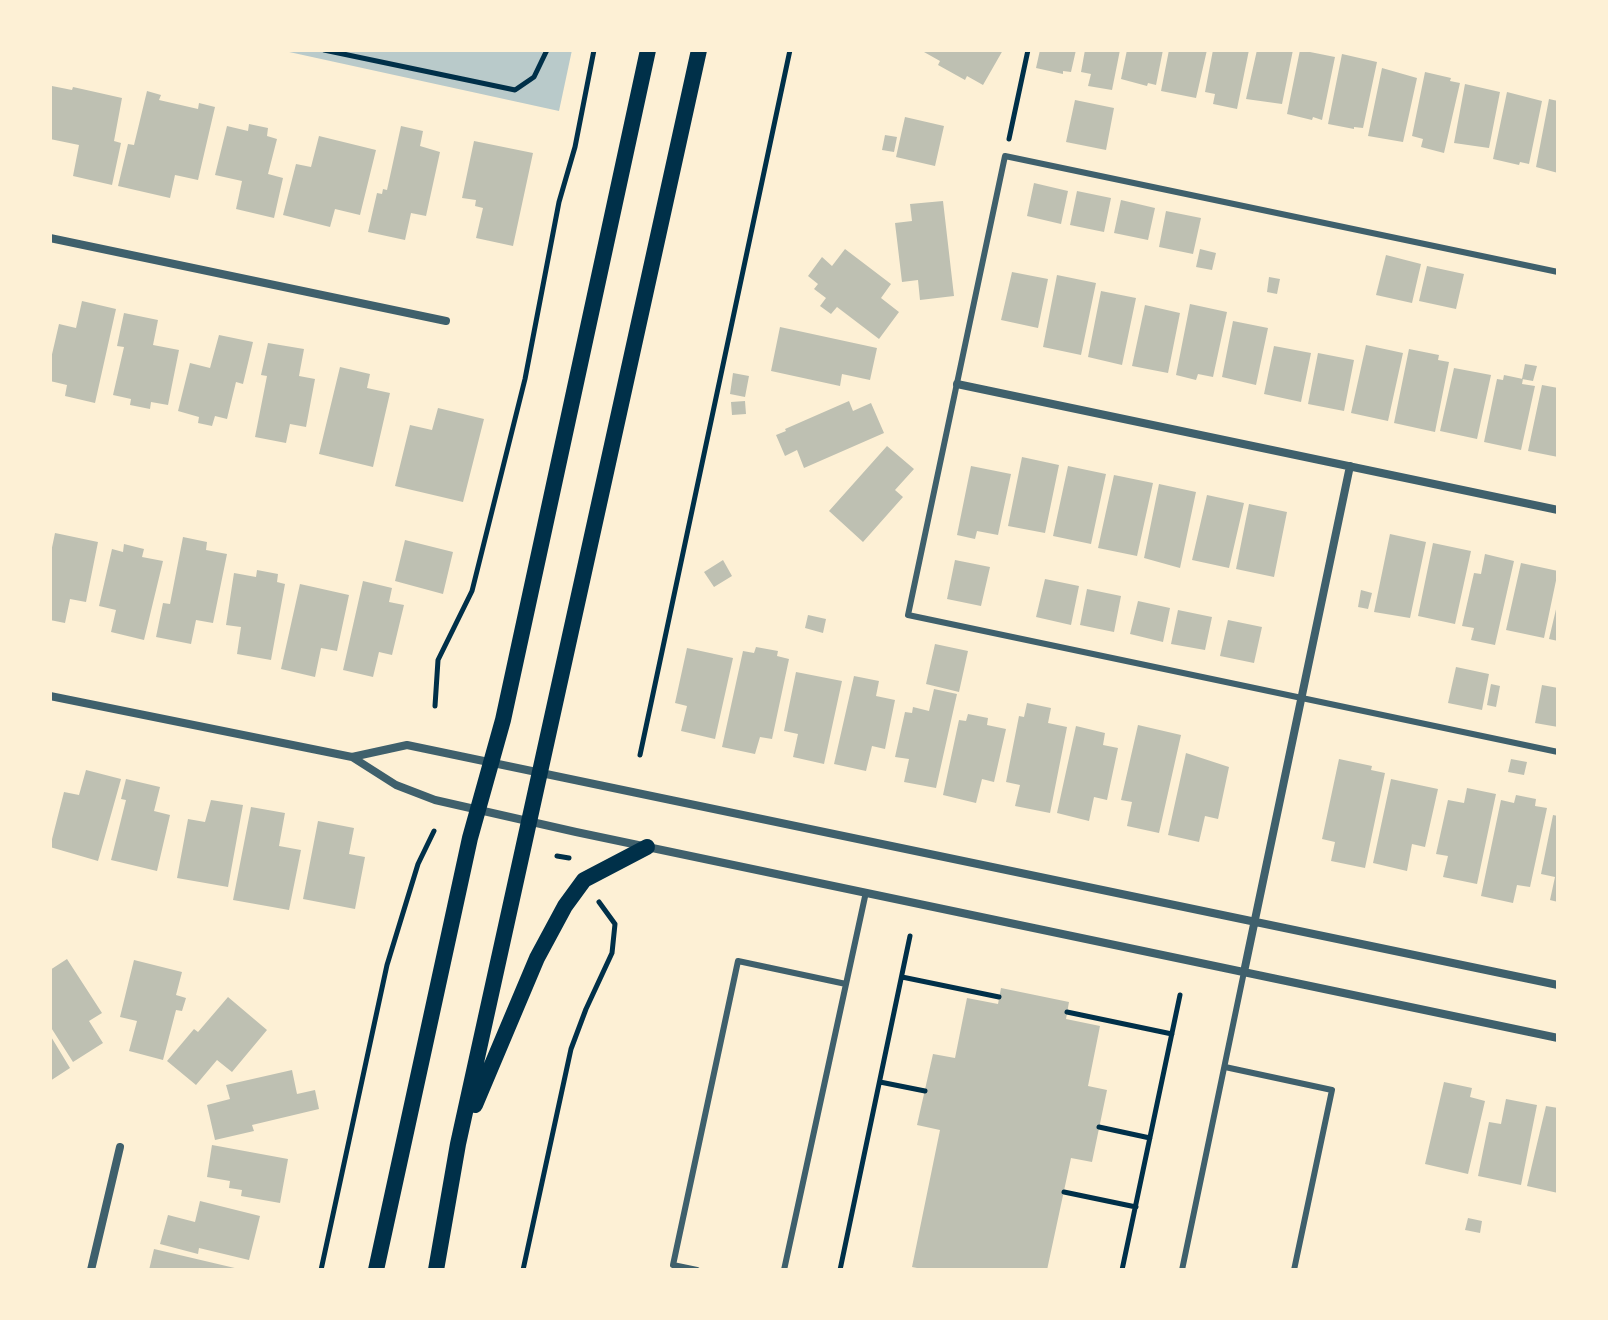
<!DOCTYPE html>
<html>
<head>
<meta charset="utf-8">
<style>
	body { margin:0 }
	#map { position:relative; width:1608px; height:1320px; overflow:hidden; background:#fdf0d5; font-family:Roboto,sans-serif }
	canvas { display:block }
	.frame { position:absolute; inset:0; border:52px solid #fdf0d5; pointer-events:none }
</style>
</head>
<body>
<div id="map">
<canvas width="1608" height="1320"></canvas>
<div class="frame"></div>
</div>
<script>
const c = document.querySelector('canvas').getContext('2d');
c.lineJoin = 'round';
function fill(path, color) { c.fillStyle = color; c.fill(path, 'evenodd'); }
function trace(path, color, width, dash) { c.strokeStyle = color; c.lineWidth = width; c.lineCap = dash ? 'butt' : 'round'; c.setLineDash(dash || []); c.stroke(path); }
fill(new Path2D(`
	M280 50H572L559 111Z`), '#b9caca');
fill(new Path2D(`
	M925 50H1003L983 85 967 76 965 80 938 65 940 61 924 52Z
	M1040 50H1076L1071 72 1063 71V74L1036 68Z
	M1085 50H1120L1112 90 1088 86 1091 74 1081 72Z
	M1127 50H1163L1156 85 1148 83 1147 86 1121 79Z
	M1169 50H1207L1196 98 1161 91Z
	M1213 50H1249L1237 109 1213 104 1215 94 1205 92Z
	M1257 50H1293L1282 104 1246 99Z
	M1300 50 1335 57 1322 120 1313 117 1312 120 1287 114Z
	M1342 54 1377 62 1363 128 1354 127V129L1328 124Z
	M1382 68 1417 78 1403 142 1368 136Z
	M1425 72 1451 78 1450 81 1460 83 1444 153 1421 147 1423 139 1412 136Z
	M1465 84 1500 92 1489 148 1454 143Z
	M52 86 72 90 73 87 122 98 114 141 121 143 112 185 73 176 79 145 50 139Z
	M147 91 161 95 159 100 198 109 199 103 215 107 198 180 175 175 170 198 118 186 128 144 134 145Z
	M1507 92 1542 101 1529 164 1520 162 1519 165 1493 159Z
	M1549 99 1558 101V173L1536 167Z
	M1075 100 1114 108 1106 150 1066 142Z
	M905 117 944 126 935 166 896 157Z
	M249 124 268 128 267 136 277 139 268 174 283 178 274 218 236 209 242 181 215 175 227 126 248 131Z
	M401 126 423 131 420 146 440 152 426 216 411 213 405 240 368 232 377 193 382 194 383 189 387 190Z
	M885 135 897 137 894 152 882 150Z
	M319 136 376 150 360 215 335 209 330 227 283 215 296 164 311 167Z
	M474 141 533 153 513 246 476 238 483 208 475 206 476 200 462 198Z
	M1034 183 1068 191 1061 224 1027 216Z
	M1077 191 1111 198 1104 232 1070 225Z
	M1121 200 1155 208 1148 240 1114 233Z
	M943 201 954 296 920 300 918 280 902 282 895 223 912 221 910 204Z
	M1166 211 1201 218 1193 254 1159 247Z
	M845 249 891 284 881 298 899 312 879 339 837 307 831 314 820 306 826 298 814 289 818 284 808 276 822 257 832 266Z
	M1200 249 1216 253 1212 270 1196 267Z
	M1386 255 1421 264 1412 303 1376 295Z
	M1427 266 1464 274 1456 309 1419 301Z
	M1012 272 1048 279 1038 328 1001 320Z
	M1057 275 1096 283 1081 355 1043 347Z
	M1269 277 1280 279 1277 294 1267 292Z
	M1101 291 1136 298 1122 365 1088 357Z
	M82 301 116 309 95 403 65 396 67 385 50 381V363L59 324 76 328Z
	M1190 304 1227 312 1213 377 1198 374 1196 380 1176 375Z
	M1145 305 1180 313 1168 373 1132 366Z
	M124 313 158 320 153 345 179 350 168 405 151 402 150 409 130 405 131 399 113 395 124 347 117 346Z
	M1233 321 1268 328 1256 385 1222 377Z
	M780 327 877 348 870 380 842 374 840 386 771 371Z
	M219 335 253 342 243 384 236 382 227 419 215 416 212 426 198 423 199 417 178 411 190 363 210 368Z
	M268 343 304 349 299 376 315 379 306 427 290 424 286 443 255 437 267 376 261 375Z
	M1366 345 1403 353 1388 421 1351 413Z
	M1274 346 1311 353 1301 402 1264 394Z
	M1409 349 1439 355 1438 360 1449 362 1435 432 1394 423Z
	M1318 353 1354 360 1344 411 1308 404Z
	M1525 364 1537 366 1533 381 1522 379Z
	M340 367 370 374 367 388 390 393 373 467 319 454Z
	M1454 368 1491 375 1477 439 1440 431Z
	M733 373 749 376 745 397 730 394Z
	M1504 375 1523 379 1522 384 1535 386 1521 450 1484 442 1497 379 1503 380Z
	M1542 385 1558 388V457L1528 451Z
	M745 401 746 414 732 415 731 402Z
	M849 401 853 411 871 403 884 433 804 468 797 450 785 456 776 435 786 431 785 429Z
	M438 408 484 419 463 502 395 486 410 425 432 430Z
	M887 446 914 469 895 490 903 497 863 542 829 511Z
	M1022 457 1059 465 1045 533 1008 526Z
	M971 466 1011 474 998 535 977 531 975 539 957 535Z
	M1068 466 1106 474 1091 544 1053 536Z
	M1114 475 1153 483 1137 556 1098 548Z
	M1159 484 1196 492 1180 568 1144 558Z
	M1207 495 1244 503 1229 568 1192 560Z
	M1249 504 1287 512 1274 577 1236 569Z
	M55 533 98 542 86 602 70 599 65 623 50 620V557Z
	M1390 534 1426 542 1410 618 1374 612Z
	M183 537 207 542 206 550 227 554 213 623 196 620 191 644 156 637 163 603 170 604Z
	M405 540 453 552 443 594 395 581Z
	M1433 543 1471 551 1455 624 1418 616Z
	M124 544 144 549 142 557 163 561 144 640 111 632 116 610 99 606 112 549 123 552Z
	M1485 554 1514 561 1495 645 1471 640 1474 628 1462 626 1474 573 1481 574Z
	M723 560 732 576 714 587 704 572Z
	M955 560 990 567 981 606 947 599Z
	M1521 563 1558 571 1544 638 1506 630Z
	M257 570 278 574 277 582 285 584 271 660 237 654 241 627 226 625 234 573 256 577Z
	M1045 579 1079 586 1071 625 1036 617Z
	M363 581 392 588 389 602 404 605 392 655 379 652 373 677 343 670Z
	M300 584 349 595 337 651 321 648 315 677 281 669Z
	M1087 589 1121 596 1114 632 1080 625Z
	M1361 590 1372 593 1368 609 1358 607Z
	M1138 601 1170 608 1163 642 1130 634Z
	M1557 605H1558V641L1549 639Z
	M1178 610 1212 617 1205 650 1171 644Z
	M808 615 826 619 823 633 805 628Z
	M1228 620 1262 627 1254 663 1220 656Z
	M935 644 968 651 959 692 926 684Z
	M756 647 778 651 777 656 789 659 772 739 760 737 755 754 722 747 743 651 754 653Z
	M687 648 733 658 715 739 681 731 687 706 675 703Z
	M1456 667 1489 674 1482 710 1448 703Z
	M796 672 842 681 824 764 793 757 798 734 784 731Z
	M854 676 879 681 876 696 895 700 885 749 872 746 866 771 834 764Z
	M1491 684 1500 686 1496 707 1487 705Z
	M1542 685 1558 688V727L1535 723Z
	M934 689 957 694 936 788 904 782 909 759 895 757 905 712 912 713 913 707 929 711Z
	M1027 703 1051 708 1048 723 1067 727 1050 813 1015 806 1020 785 1006 782 1019 716 1024 717Z
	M968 714 988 718 987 725 1006 729 994 782 982 779 976 803 943 795 959 720 966 721Z
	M1138 725 1181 735 1159 833 1127 826 1132 802 1121 800Z
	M1076 726 1105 733 1103 745 1118 748 1107 800 1094 797 1089 821 1057 813Z
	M1186 753 1229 767 1218 819 1205 816 1199 842 1168 835Z
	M1339 759 1372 766 1371 770 1385 773 1365 868 1331 861 1335 842 1322 839Z
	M1511 759 1527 762 1524 775 1508 772Z
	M86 770 121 779 98 861 50 847 64 792 79 795Z
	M126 779 160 787 154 811 170 815 157 871 111 860 126 800 121 799Z
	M1391 779 1438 789 1425 847 1412 844 1407 871 1373 863Z
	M1467 788 1496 794 1477 884 1443 877 1448 856 1436 854 1448 800 1464 803Z
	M1516 795 1536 799 1535 806 1547 808 1530 887 1517 885 1513 903 1481 896 1501 800 1514 803Z
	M211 800 243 805 228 887 177 878 188 819 205 822Z
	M251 807 285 813 279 846 301 850 289 910 233 900Z
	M1553 815 1558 816V902L1550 900 1555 877 1541 874Z
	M318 821 354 828 349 854 365 857 355 909 303 899Z
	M67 959 102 1013 89 1021 103 1043 73 1062 50 1026V970Z
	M134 960 182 972 176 995 186 998 182 1011 176 1010 163 1060 129 1051 137 1021 120 1017Z
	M1001 988 1069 1002 1066 1019 1100 1026 1088 1086 1107 1090 1092 1162 1071 1158 1047 1270H927L912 1267 940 1130 917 1125 933 1054 955 1058 967 998 998 1004Z
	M228 997 267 1030 232 1072 217 1060 196 1085 167 1061 194 1029 198 1032Z
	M50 1035 70 1068 50 1081Z
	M292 1070 297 1094 315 1090 319 1109 252 1125 254 1131 215 1140 207 1105 230 1099 226 1085Z
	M1444 1082 1472 1088 1470 1097 1485 1101 1468 1174 1425 1164Z
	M1506 1099 1537 1105 1521 1185 1478 1176 1489 1122 1501 1124Z
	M1546 1106 1558 1108V1193L1527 1186Z
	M212 1145 288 1159 280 1203 241 1196 242 1190 229 1188 230 1181 207 1177Z
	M200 1201 260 1216 249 1260 199 1248 198 1254 160 1244 168 1215 195 1222Z
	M1468 1218 1482 1221 1480 1233 1465 1230Z
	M154 1249 239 1269V1270H149Z`), '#bec0b2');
trace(new Path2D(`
	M324 50 515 90 534 77 547 50
	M1009 139 1028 50
	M435 706 438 660 472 591 525 379 559 202 575 147 594 50
	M640 755 790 50
	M557 856 569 858
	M902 977 999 997
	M1067 1012 1172 1034
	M880 1082 925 1091
	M1099 1127 1150 1138
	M1064 1192 1136 1207
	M321 1270 387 965 418 864 434 831
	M523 1270 571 1049 586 1009 612 953 615 924 599 902
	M840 1270 910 936
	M1122 1270 1180 995`), '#003049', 5);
trace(new Path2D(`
	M1558 272 1005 156 908 615 1558 752
	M1225 1067 1332 1090 1294 1270
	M697 1270 673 1265 738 961 846 984
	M784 1270 866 892
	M1182 1270 1244 972`), '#3f606c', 6);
trace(new Path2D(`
	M50 238 446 321
	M957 384 1558 510
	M50 696 352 757 396 785 435 800 576 832 1558 1038
	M352 757 407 745 1558 985
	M1244 972 1350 466
	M91 1270 120 1147`), '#3f606c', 8);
trace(new Path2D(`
	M475 1105 537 958 565 906 584 880 647 847
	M376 1270 470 838 503 720 648 50
	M436 1270 458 1144 699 50`), '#003049', 16);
</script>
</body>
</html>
